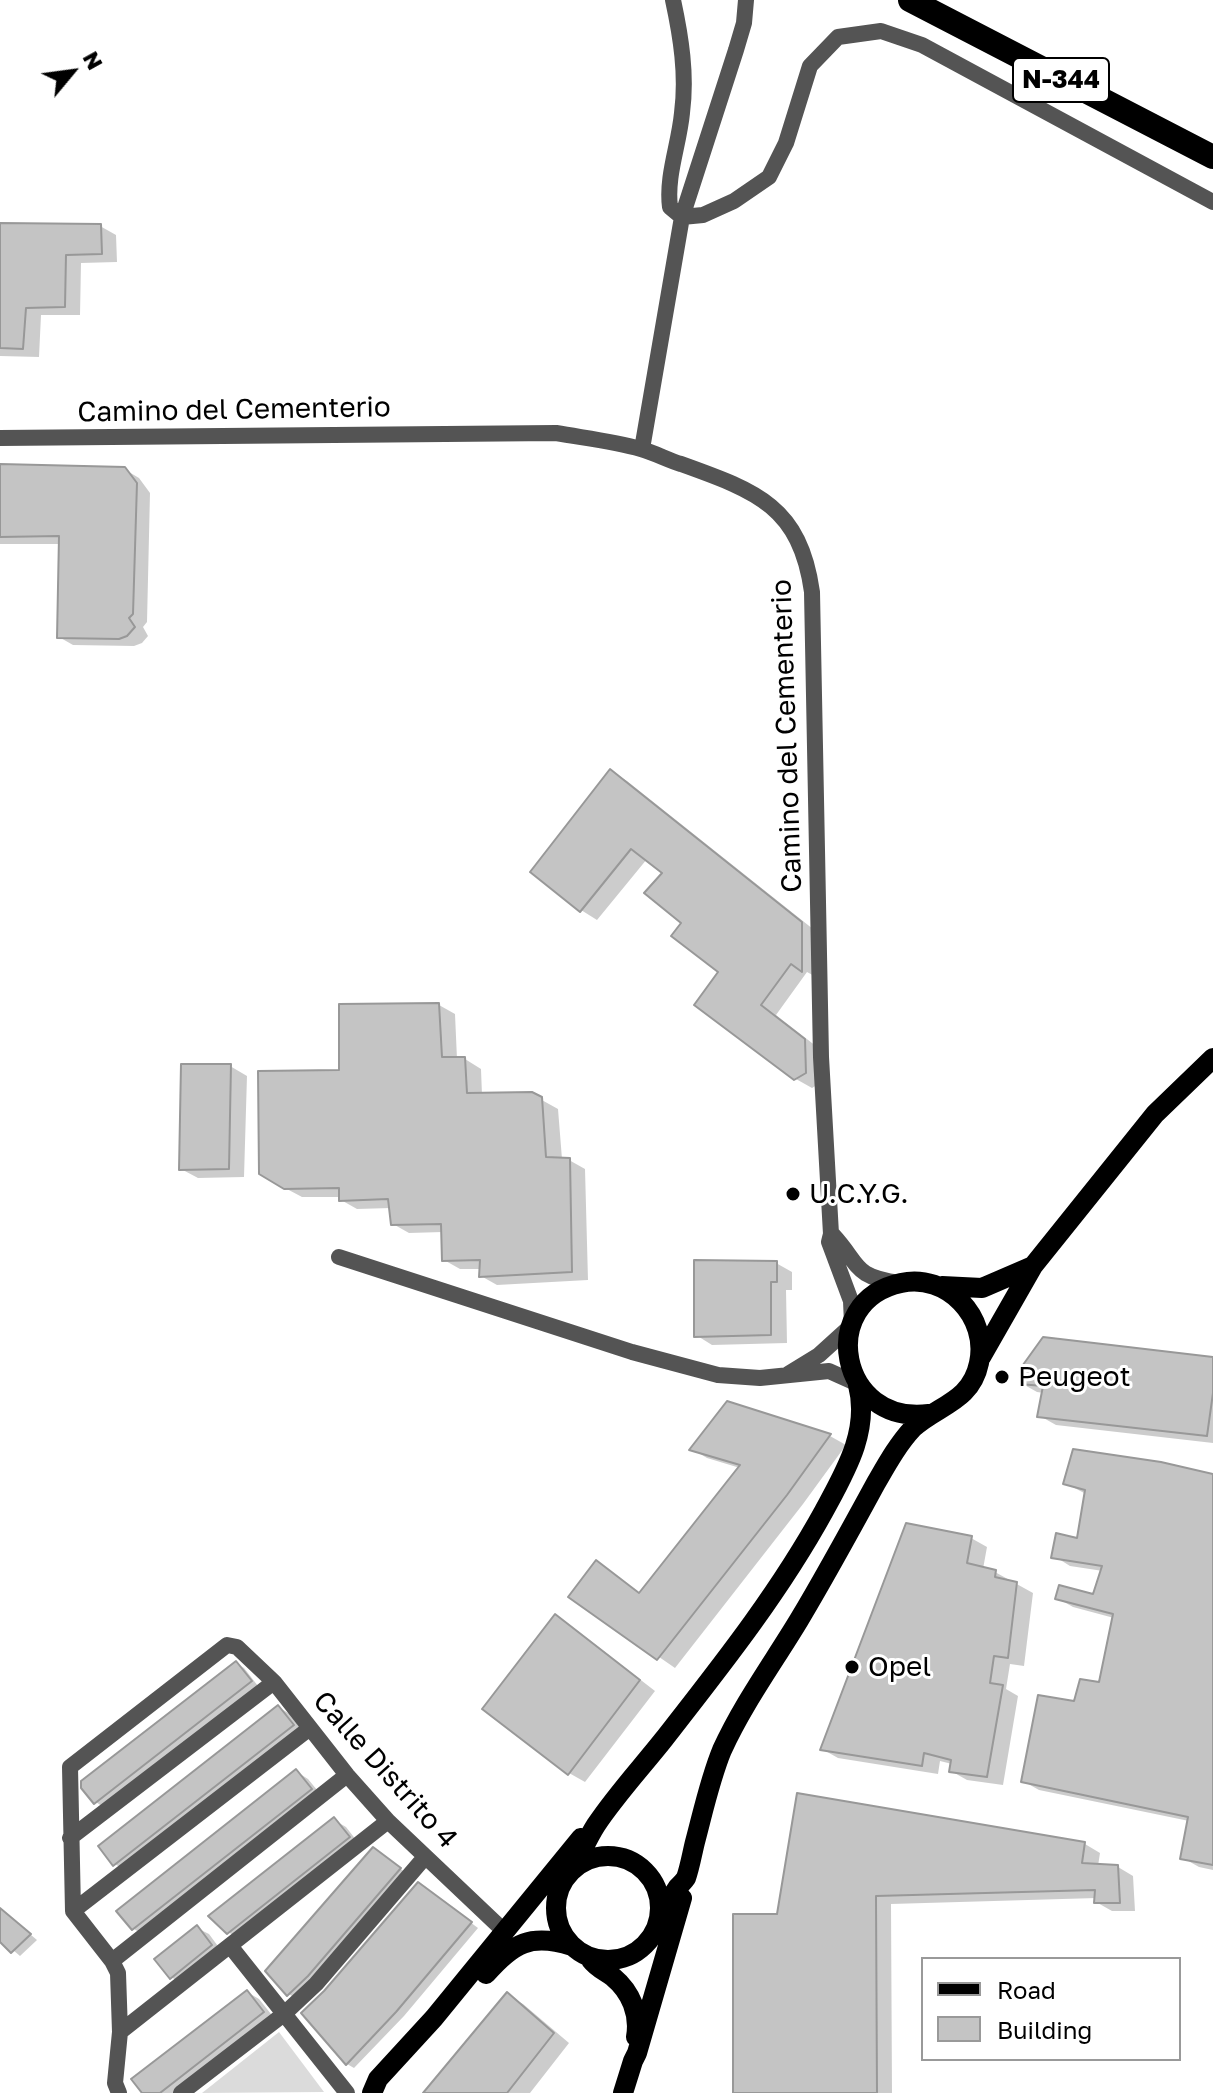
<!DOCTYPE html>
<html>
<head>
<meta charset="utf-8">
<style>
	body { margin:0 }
	#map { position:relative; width:1213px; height:2093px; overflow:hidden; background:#fff; font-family:"Golos Text",sans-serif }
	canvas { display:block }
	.legend { position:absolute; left:921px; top:1957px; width:260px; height:104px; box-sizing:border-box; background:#fff; border:2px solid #999; margin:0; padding:10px 14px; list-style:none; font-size:24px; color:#000 }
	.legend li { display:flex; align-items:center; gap:16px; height:40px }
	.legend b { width:40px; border:2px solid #999 }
	.north { position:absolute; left:32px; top:32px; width:80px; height:80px; -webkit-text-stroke:6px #fff; paint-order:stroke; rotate:61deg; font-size:22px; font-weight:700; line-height:32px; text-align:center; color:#000 }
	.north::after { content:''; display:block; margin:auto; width:28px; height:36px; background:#000; clip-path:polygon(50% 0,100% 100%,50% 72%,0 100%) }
</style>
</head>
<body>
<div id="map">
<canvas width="1213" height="2093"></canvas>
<ul class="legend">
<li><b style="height:10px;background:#000"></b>Road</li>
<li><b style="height:22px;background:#c4c4c4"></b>Building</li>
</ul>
<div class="north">N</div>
</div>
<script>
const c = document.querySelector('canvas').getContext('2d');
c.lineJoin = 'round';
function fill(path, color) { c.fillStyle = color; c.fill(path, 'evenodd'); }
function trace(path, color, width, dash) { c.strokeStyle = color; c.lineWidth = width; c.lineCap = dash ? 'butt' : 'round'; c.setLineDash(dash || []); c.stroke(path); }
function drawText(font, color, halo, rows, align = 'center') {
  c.font = font + ' "Golos Text",sans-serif'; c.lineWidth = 6; c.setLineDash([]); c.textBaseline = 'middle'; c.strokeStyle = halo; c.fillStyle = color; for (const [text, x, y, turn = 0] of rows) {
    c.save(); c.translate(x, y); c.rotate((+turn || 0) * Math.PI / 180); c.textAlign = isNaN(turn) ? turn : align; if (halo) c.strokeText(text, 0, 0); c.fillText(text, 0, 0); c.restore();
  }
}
fill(new Path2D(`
	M279 2032 324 2092 202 2093Z`), '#dbdbdb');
fill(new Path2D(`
	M0 225 100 226 116 235 117 262 81 263 80 315H41L39 357 0 356Z
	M0 466 124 469 139 478 150 493 147 622 143 627 148 636 142 643 134 646 73 645 59 637 60 544H0Z
	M611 771 627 781 818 933V978L807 972 776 1015 821 1050 822 1082 812 1088 796 1079 684 923 665 873 647 859 597 920 581 910Z
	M439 1005 455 1014 457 1059H465L481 1069 482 1095 531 1094 558 1109 562 1159 569 1160 585 1169 588 1280 497 1285 481 1276V1269H460L444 1260 443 1232 409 1233 393 1224 391 1208 357 1209 341 1200V1197H302L285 1188 341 1072Z
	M230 1066 247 1076 244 1177 198 1178 181 1169Z
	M776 1263 792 1272V1290H786L787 1343 712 1345 696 1335Z
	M1213 1360V1443L1056 1425 1040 1416 1044 1393 1037 1392 1021 1383Z
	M728 1404 830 1436 846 1445 803 1504 675 1668 571 1596 597 1562 641 1594 740 1468 707 1458 692 1449Z
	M1213 1475V1870L1199 1867 1183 1858 1189 1821 1039 1790 1023 1781 1076 1703 1101 1684 1114 1618 1073 1607 1057 1598 1094 1596 1103 1571 1070 1566 1054 1556 1078 1540 1086 1494 1065 1483Z
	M971 1538 987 1547 983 1569 995 1572 1033 1593 1024 1666 1010 1664 1006 1689 1018 1696 1003 1785 967 1780 951 1771 952 1764 940 1761 938 1774 838 1758 822 1749Z
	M555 1617 571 1626 655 1691 585 1782 569 1773Z
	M236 1663 244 1668 258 1686 103 1807 96 1802Z
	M278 1707 290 1714 304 1733 126 1871 115 1864Z
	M297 1772 308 1779 322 1796 145 1936 134 1929 119 1911Z
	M334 1820 346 1827 360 1845 240 1939 228 1932Z
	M1085 1844 1100 1853 1098 1866 1118 1867 1133 1876 1135 1911H1112L1096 1902 1097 1898 891 1904 892 2093H735L779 1916Z
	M381 1854 406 1873 296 1999 289 1994Z
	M426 1889 478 1928 404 2016 354 2068 347 2064Z
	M0 1909 37 1940 20 1956 0 1939Z
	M197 1928 209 1934 223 1953 183 1984 171 1977Z
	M247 1992 259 1999 275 2019 180 2093H145Z
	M507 1995 523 2004 569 2043 530 2093H426Z`), '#0003');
const building = new Path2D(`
	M0 223 101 224 102 254 66 255 65 307 26 308 23 349 0 348Z
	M0 464 125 467 137 483 133 614 129 618 135 627 127 636 119 639 57 638 59 536 0 537Z
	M610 769 802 922V972L791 964 761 1005 805 1039 806 1073 794 1080 694 1005 718 972 671 936 681 923 644 893 662 873 631 849 580 912 530 872Z
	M439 1003 442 1057H465L467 1093 532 1092 542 1097 546 1157 570 1158 572 1272 479 1277 480 1260 442 1261 441 1224 391 1225 388 1199 339 1201V1188L284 1189 259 1174 258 1071 339 1070V1004Z
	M181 1064H231L229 1169 179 1170Z
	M694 1260 777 1261V1282H771V1335L694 1337Z
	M1043 1337 1213 1357V1393L1207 1436 1037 1417 1043 1386 1019 1384 1020 1369Z
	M727 1401 831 1434 787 1495 657 1660 568 1597 596 1560 639 1593 740 1465 689 1450Z
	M1073 1449 1161 1462 1213 1474V1865L1180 1859 1188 1817 1021 1782 1038 1695 1074 1701 1080 1679 1099 1682 1113 1614 1055 1599 1059 1585 1093 1594 1102 1566 1051 1558 1056 1533 1077 1538 1085 1490 1063 1484Z
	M906 1523 972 1536 967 1563 996 1570 995 1577 1017 1582 1008 1658 994 1656 990 1683 1003 1685 987 1777 949 1772 951 1760 924 1753 922 1766 820 1750Z
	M555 1614 640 1680 568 1775 482 1709Z
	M236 1661 252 1681 94 1804 81 1788V1781Z
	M278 1705 294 1725 113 1866 98 1846Z
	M296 1769 312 1789 132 1930 116 1911Z
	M797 1793 1085 1842 1082 1863 1118 1865 1120 1903H1094L1095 1890 876 1896 877 2093H733V1914H777Z
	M334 1817 350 1837 227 1934 208 1916Z
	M373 1847 401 1868 308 1976 287 1996 265 1971Z
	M418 1882 472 1922 396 2012 346 2065 301 2013 324 1991Z
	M0 1908 31 1934 11 1953 0 1942Z
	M197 1925 212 1945 170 1979 154 1959Z
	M247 1990 264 2012 160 2093H142L131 2079Z
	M507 1992 554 2033 507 2093H423Z`);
fill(building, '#c4c4c4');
trace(building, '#989898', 2);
trace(new Path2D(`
	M673 0C681 37 687 75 682 113 679 145 666 176 670 207L682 217 703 215 734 201 769 177 786 143 810 66 838 37 881 31 922 45 1213 202
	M0 438 556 433C584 438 613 441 641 449 655 453 668 460 681 464 756 491 800 506 812 592L821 1057 831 1234 829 1242 851 1301 852 1324
	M642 449 682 217 736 50 744 23 746 0
	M833 1235C860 1264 852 1277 900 1283
	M339 1257 632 1352 718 1375 760 1378 829 1371 858 1384
	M788 1374 819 1355 851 1326
	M70 1838 274 1682
	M73 1911 70 1767 227 1645 237 1647 274 1682 347 1775 388 1821 504 1931
	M73 1911 310 1728
	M73 1911 112 1961 118 1973 120 2032 115 2083 119 2093
	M231 1947 347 2093
	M112 1961 347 1775
	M120 2032 388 1821
	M181 2093 284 2014 316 1984 425 1857`), '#545454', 16);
trace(new Path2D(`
	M942 1286 982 1288 1033 1266
	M981 1357 1033 1266 1155 1114 1213 1058
	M556 1908a52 52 0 1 1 104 0a52 52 0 1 1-104 0Z
	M573 1868C581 1854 587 1839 596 1825 616 1795 641 1768 664 1739 721 1666 779 1593 824 1511 845 1472 870 1431 858 1385
	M659 1924C665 1912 670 1898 678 1887 681 1884 684 1881 686 1878 690 1867 692 1854 695 1842 703 1812 710 1779 722 1750 743 1704 773 1663 799 1620 826 1575 851 1529 876 1483 887 1464 898 1444 913 1428 938 1405 971 1402 979 1363 989 1317 947 1273 901 1283 816 1301 839 1426 929 1414
	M591 1960C597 1968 605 1971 613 1977 631 1992 640 2014 636 2037
	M486 1974C513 1943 531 1933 572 1946
	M372 2093 378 2079 434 2018 581 1838
	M623 2093 633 2061 637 2053 682 1898`), '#000', 20);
trace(new Path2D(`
	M910 0 1213 157`), '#000', 24);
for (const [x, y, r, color] of [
	[793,1194,8,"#000"],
	[1002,1377,8,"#000"],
	[852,1667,8,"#000"]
]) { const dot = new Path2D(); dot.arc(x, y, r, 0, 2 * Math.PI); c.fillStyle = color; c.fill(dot); trace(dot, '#fff', 3); }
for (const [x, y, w] of [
	[1061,80,96]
]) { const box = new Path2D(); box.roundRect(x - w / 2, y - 22, w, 44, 6); c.fillStyle = '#fff'; c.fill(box); trace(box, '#000', 2); }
drawText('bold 26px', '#000', null, [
	["N-344",1061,80]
]);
drawText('28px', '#000', '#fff', [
	["Camino del Cementerio",234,410,-1],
	["Camino del Cementerio",787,736,-92],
	["Calle Distrito 4",385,1770,48]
]);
drawText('28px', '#000', '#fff', [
	["U.C.Y.G.",809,1194],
	["Peugeot",1018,1377],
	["Opel",868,1667]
], 'left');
</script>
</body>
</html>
